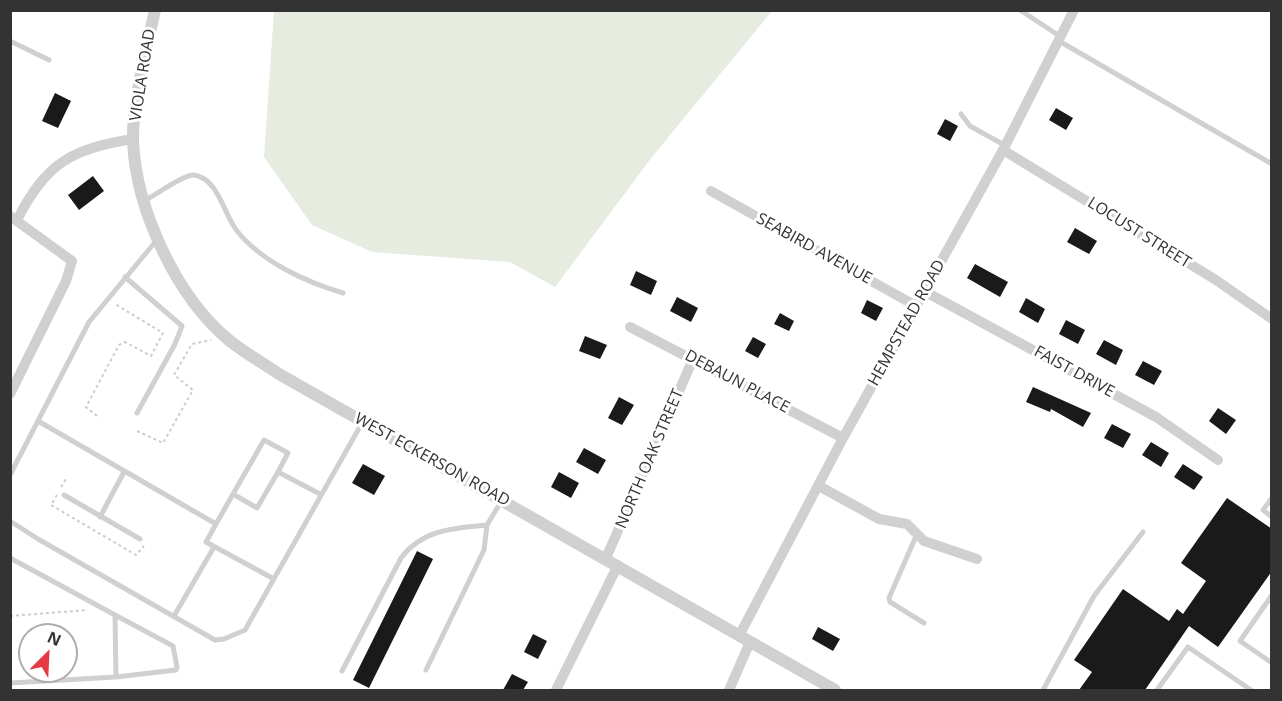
<!DOCTYPE html>
<html>
<head>
<meta charset="utf-8">
<style>
	body { margin:0 }
	#map { position:relative; width:1282px; height:701px; overflow:hidden; background:#fff; font-family:"Open Sans",sans-serif }
	canvas { display:block }
	.frame { position:absolute; inset:0; border:12px solid #333; pointer-events:none }
	.north { position:absolute; left:18px; top:623px; width:60px; height:60px; box-sizing:border-box; background:#fff; border:2px solid #adadad; border-radius:50%; rotate:24deg; font-size:16px; font-weight:700; line-height:24px; text-align:center; color:#333 }
	.north::after { content:''; display:block; margin:auto; width:21px; height:27px; background:#e63946; clip-path:polygon(50% 0,100% 100%,50% 72%,0 100%) }
</style>
</head>
<body>
<div id="map">
<canvas width="1282" height="701"></canvas>
<div class="frame"></div>
<div class="north">N</div>
</div>
<script>
const c = document.querySelector('canvas').getContext('2d');
c.lineJoin = 'round';
function fill(path, color) { c.fillStyle = color; c.fill(path, 'evenodd'); }
function trace(path, color, width, dash) { c.strokeStyle = color; c.lineWidth = width; c.lineCap = dash ? 'butt' : 'round'; c.setLineDash(dash || []); c.stroke(path); }
function drawText(font, color, halo, rows, align = 'center') {
  c.font = font + ' "Open Sans",sans-serif'; c.lineWidth = 6; c.setLineDash([]); c.textBaseline = 'middle'; c.strokeStyle = halo; c.fillStyle = color; for (const [text, x, y, turn = 0] of rows) {
    c.save(); c.translate(x, y); c.rotate((+turn || 0) * Math.PI / 180); c.textAlign = isNaN(turn) ? turn : align; if (halo) c.strokeText(text, 0, 0); c.fillText(text, 0, 0); c.restore();
  }
}
fill(new Path2D(`
	M274 11V10L772 11 652 157 555 287 510 262 372 252 312 225 264 157Z`), '#e6ecdf');
fill(new Path2D(`
	M55 93 71 101 58 128 42 121Z
	M1056 108 1073 118 1066 130 1049 120Z
	M945 119 958 126 950 141 937 134Z
	M93 176 104 191 79 210 68 195Z
	M1075 228 1097 241 1089 254 1067 242Z
	M975 264 1008 282 1000 297 967 278Z
	M636 271 657 281 651 295 630 285Z
	M677 297 698 308 691 322 670 311Z
	M1026 298 1045 309 1038 323 1019 312Z
	M867 300 883 308 876 321 861 313Z
	M780 313 794 321 789 331 774 324Z
	M1066 320 1085 330 1078 344 1059 334Z
	M585 336 607 345 600 359 579 351Z
	M753 337 766 344 758 358 745 351Z
	M1104 340 1123 350 1116 365 1096 354Z
	M1143 361 1162 371 1154 385 1135 375Z
	M1033 387 1091 413 1083 427 1051 409 1050 412 1026 402Z
	M619 397 634 405 622 425 608 418Z
	M1218 408 1236 420 1226 434 1209 421Z
	M1112 424 1131 434 1123 448 1104 438Z
	M1151 442 1169 453 1161 467 1142 455Z
	M584 448 606 460 598 474 576 462Z
	M363 464 385 476 374 495 352 483Z
	M1183 464 1203 477 1194 490 1174 477Z
	M559 472 579 483 571 498 551 487Z
	M1227 498 1272 529V571L1218 647 1189 626 1145 690H1079L1092 672 1074 660 1123 589 1169 621 1177 609 1183 614 1206 581 1181 563Z
	M417 551 433 559 369 688 353 680Z
	M818 627 840 639 833 651 812 639Z
	M533 634 547 641 538 659 524 652Z
	M512 674 528 682 523 690H503Z`), '#1a1a1a');
trace(new Path2D(`
	M97 416 86 407 119 345 125 342 151 356 163 333 115 304
	M137 431 163 443 193 390 174 375 192 344 211 340
	M61 487 66 479
	M57 495 51 505 136 555 144 546
	M10 616 88 610`), '#cdcdcd', 2, [3, 3]);
trace(new Path2D(`
	M1020 10 1061 37
	M10 41 49 60
	M1059 41 1272 164
	M961 114 970 126 1006 146
	M145 200C156 195 184 174 194 175 218 178 224 215 237 231 262 262 306 282 343 293
	M125 277 182 326 175 344 137 413
	M38 421 216 524 233 494 257 508 278 472 320 494
	M10 475 89 322 156 241
	M233 494 264 440 288 453 278 472
	M64 495 140 539
	M1272 498 1263 510 1272 517
	M100 517 124 472
	M10 521 38 539 215 640 224 639 245 630 362 423
	M216 524 206 542 274 579
	M917 534 889 598 890 602 924 623
	M10 558 115 615 116 677 10 683
	M1272 595 1240 641 1272 663
	M115 615 173 646 177 667 176 670 116 677
	M174 616 214 547
	M426 670 484 550 487 525
	M342 671 401 558C422 530 453 528 487 525L502 500
	M1043 690 1094 596 1143 532
	M1157 690 1188 647 1251 690`), '#d0d0d0', 5);
trace(new Path2D(`
	M1003 150 1216 280 1272 319
	M711 191 916 306
	M10 216 72 261 66 281 10 394
	M17 220C46 163 71 149 133 139
	M924 291 1156 417 1218 460
	M630 327 843 438
	M819 486 879 519 907 524 924 541 977 559
	M606 558 693 359
	M739 636 843 438 1003 150 1074 10
	M556 690 618 565
	M729 690 750 642`), '#d0d0d0', 10);
trace(new Path2D(`
	M155 10C147 47 132 104 133 141 136 209 176 297 230 341 245 353 263 363 279 374L835 690`), '#d0d0d0', 12);
drawText('16px', '#333', '#fff', [
	["VIOLA ROAD",143,75,-81],
	["LOCUST STREET",1139,233,32],
	["SEABIRD AVENUE",814,249,29],
	["HEMPSTEAD ROAD",907,323,-61],
	["FAIST DRIVE",1074,372,29],
	["DEBAUN PLACE",737,382,28],
	["NORTH OAK STREET",650,459,-67],
	["WEST ECKERSON ROAD",432,460,29]
]);
</script>
</body>
</html>
